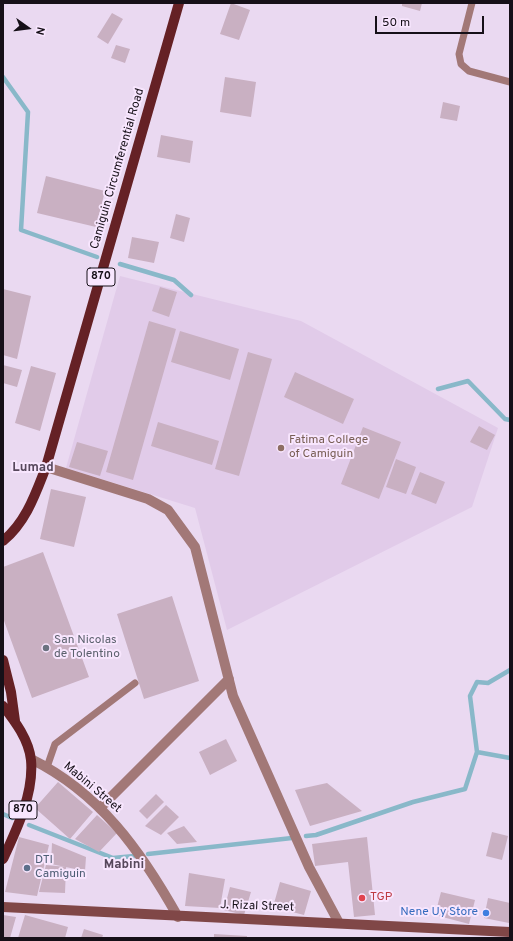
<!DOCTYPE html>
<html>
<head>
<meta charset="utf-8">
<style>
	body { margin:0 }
	#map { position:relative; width:513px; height:941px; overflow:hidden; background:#ead9f1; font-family:Overpass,sans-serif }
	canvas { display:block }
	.frame { position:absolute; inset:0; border:4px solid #161018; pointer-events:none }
	.north { position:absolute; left:8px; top:8px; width:40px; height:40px; -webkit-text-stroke:3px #f8e6fe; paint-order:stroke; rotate:104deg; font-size:11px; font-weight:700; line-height:16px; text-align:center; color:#161018 }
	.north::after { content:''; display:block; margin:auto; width:14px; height:18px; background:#161018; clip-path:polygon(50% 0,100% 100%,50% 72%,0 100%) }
	.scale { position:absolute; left:375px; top:16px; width:109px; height:18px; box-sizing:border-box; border:2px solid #161018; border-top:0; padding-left:5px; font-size:12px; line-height:14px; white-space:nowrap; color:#161018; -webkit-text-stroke:3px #f8e6fe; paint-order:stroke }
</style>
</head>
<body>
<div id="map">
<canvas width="513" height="941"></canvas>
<div class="frame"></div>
<div class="north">N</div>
<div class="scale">50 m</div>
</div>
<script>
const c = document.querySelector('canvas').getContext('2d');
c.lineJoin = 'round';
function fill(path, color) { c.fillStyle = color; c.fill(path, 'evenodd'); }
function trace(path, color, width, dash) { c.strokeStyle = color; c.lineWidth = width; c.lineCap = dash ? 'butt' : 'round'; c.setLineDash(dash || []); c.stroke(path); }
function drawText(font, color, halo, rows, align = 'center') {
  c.font = font + ' Overpass,sans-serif'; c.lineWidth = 4; c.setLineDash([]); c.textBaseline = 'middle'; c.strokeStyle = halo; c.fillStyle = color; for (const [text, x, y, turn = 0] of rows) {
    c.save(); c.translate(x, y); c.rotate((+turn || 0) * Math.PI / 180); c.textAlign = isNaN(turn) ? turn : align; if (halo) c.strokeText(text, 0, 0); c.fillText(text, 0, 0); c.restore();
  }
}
fill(new Path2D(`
	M120 276 301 321 498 428 472 507 227 630 195 508 66 468Z`), '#e1cbe9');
trace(new Path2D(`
	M3 77 28 112 21 230 97 257
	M120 264 174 280 191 295
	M438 389 468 381 505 419 510 420
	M477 752 510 758
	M3 814 12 818
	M29 825 113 858 134 856
	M306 836 316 835 413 802 465 789 477 752 470 696 477 682 488 683 510 670
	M148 854 292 838`), '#89b8c9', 4.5);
fill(new Path2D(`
	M231 3 250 10 239 40 220 34Z
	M402 3H422L420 11 402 6Z
	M112 13 123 19 108 44 97 37Z
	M116 45 130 49 125 63 111 58Z
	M225 77 256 82 251 117 220 112Z
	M443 102 460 106 457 121 440 118Z
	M161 135 193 141 190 163 157 157Z
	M46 176 105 191 96 227 37 213Z
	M176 214 190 218 184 242 170 238Z
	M132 237 159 242 154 263 128 258Z
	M160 287 177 292 169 317 152 311Z
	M3 289 31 296 17 359 3 355Z
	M149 321 176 329 133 480 106 472Z
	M180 331 239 349 230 380 171 362Z
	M248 352 272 359 239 476 215 469Z
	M3 365 22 370 17 387 3 383Z
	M31 366 56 373 40 431 15 423Z
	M295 372 354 399 343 424 284 397Z
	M158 422 219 441 212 465 151 446Z
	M479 426 495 435 487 450 470 442Z
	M363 427 401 442 379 499 341 484Z
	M77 442 108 451 100 476 69 467Z
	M396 459 416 467 406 494 386 487Z
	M420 472 445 482 436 504 411 494Z
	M51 489 86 497 74 547 40 539Z
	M43 552 89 677 32 698 3 618V567Z
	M172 596 199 681 144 699 117 614Z
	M226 739 237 761 210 775 199 752Z
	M58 782 93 812 70 839 35 808Z
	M327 783 362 811 310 826 295 790Z
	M156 794 164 802 147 819 139 811Z
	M166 805 179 817 161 835 145 826Z
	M97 815 117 833 99 852 75 839Z
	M184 826 197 842 177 844 167 833Z
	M492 832 508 836 502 860 486 856Z
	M19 837 49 845 37 896 5 892Z
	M367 837 375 915 354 917 348 862 315 866 312 844Z
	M52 843 86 857 85 871 51 864Z
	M46 865 66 867 65 893 39 892Z
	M189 873 225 879 220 908 185 906Z
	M280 882 311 891 304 915 273 907Z
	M230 887 251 892 244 915 224 910Z
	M441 892 475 900 469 924 435 915Z
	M488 898 510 903 509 923 484 918Z
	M3 915 16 917 10 938H3Z
	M25 915 68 927 65 938H18Z
	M84 929 103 935 102 938H81Z
	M214 934 247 936V938H214Z`), '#c9b0c2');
trace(new Path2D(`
	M472 3 459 54 461 64 469 71 510 82
	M47 767 55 744 135 683`), '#a27877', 7);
trace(new Path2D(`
	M46 467 148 499 168 510 195 547 233 696 309 867 339 923
	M31 759C100 793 141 851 178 917
	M100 808 229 679`), '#a27877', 10);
trace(new Path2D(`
	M3 907 510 932`), '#804747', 10);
trace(new Path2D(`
	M3 541C26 522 35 495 46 467L179 3
	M3 660 11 692 15 721
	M3 706C15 721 29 740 31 760 34 793 17 829 3 859`), '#652125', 10);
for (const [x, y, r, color] of [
	[281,448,4,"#8d6e63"],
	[46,648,4,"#6b7280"],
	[27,868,4,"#5c6f8a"],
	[362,898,4,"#e0444e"],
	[486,913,4,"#3f7fe0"]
]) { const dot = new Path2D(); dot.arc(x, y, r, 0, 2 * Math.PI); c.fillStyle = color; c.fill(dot); trace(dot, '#f8e6fe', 1.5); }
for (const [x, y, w] of [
	[101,277,28],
	[23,810,28]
]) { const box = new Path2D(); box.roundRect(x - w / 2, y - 9, w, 18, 3); c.fillStyle = '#f8e6fe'; c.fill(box); trace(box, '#161018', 1); }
drawText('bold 11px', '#161018', null, [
	["870",101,277],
	["870",23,810]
]);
drawText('12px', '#161018', '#f8e6fe', [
	["Camiguin Circumferential Road",118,169,-74],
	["Mabini Street",92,788,40],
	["J. Rizal Street",257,907,2]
]);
drawText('12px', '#785e54', '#f8e6fe', [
	["Fatima College",289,441],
	["of Camiguin",289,455]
], 'left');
drawText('12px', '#5b616d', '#f8e6fe', [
	["San Nicolas",54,641],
	["de Tolentino",54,655]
], 'left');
drawText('12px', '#4e5e75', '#f8e6fe', [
	["DTI",35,861],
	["Camiguin",35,875]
], 'left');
drawText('12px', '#be3a42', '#f8e6fe', [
	["TGP",370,898]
], 'left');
drawText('12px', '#366cbe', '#f8e6fe', [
	["Nene Uy Store",478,913]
], 'right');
drawText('bold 13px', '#57485c', '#f8e6fe', [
	["Lumad",33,468],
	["Mabini",124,865]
]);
</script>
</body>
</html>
